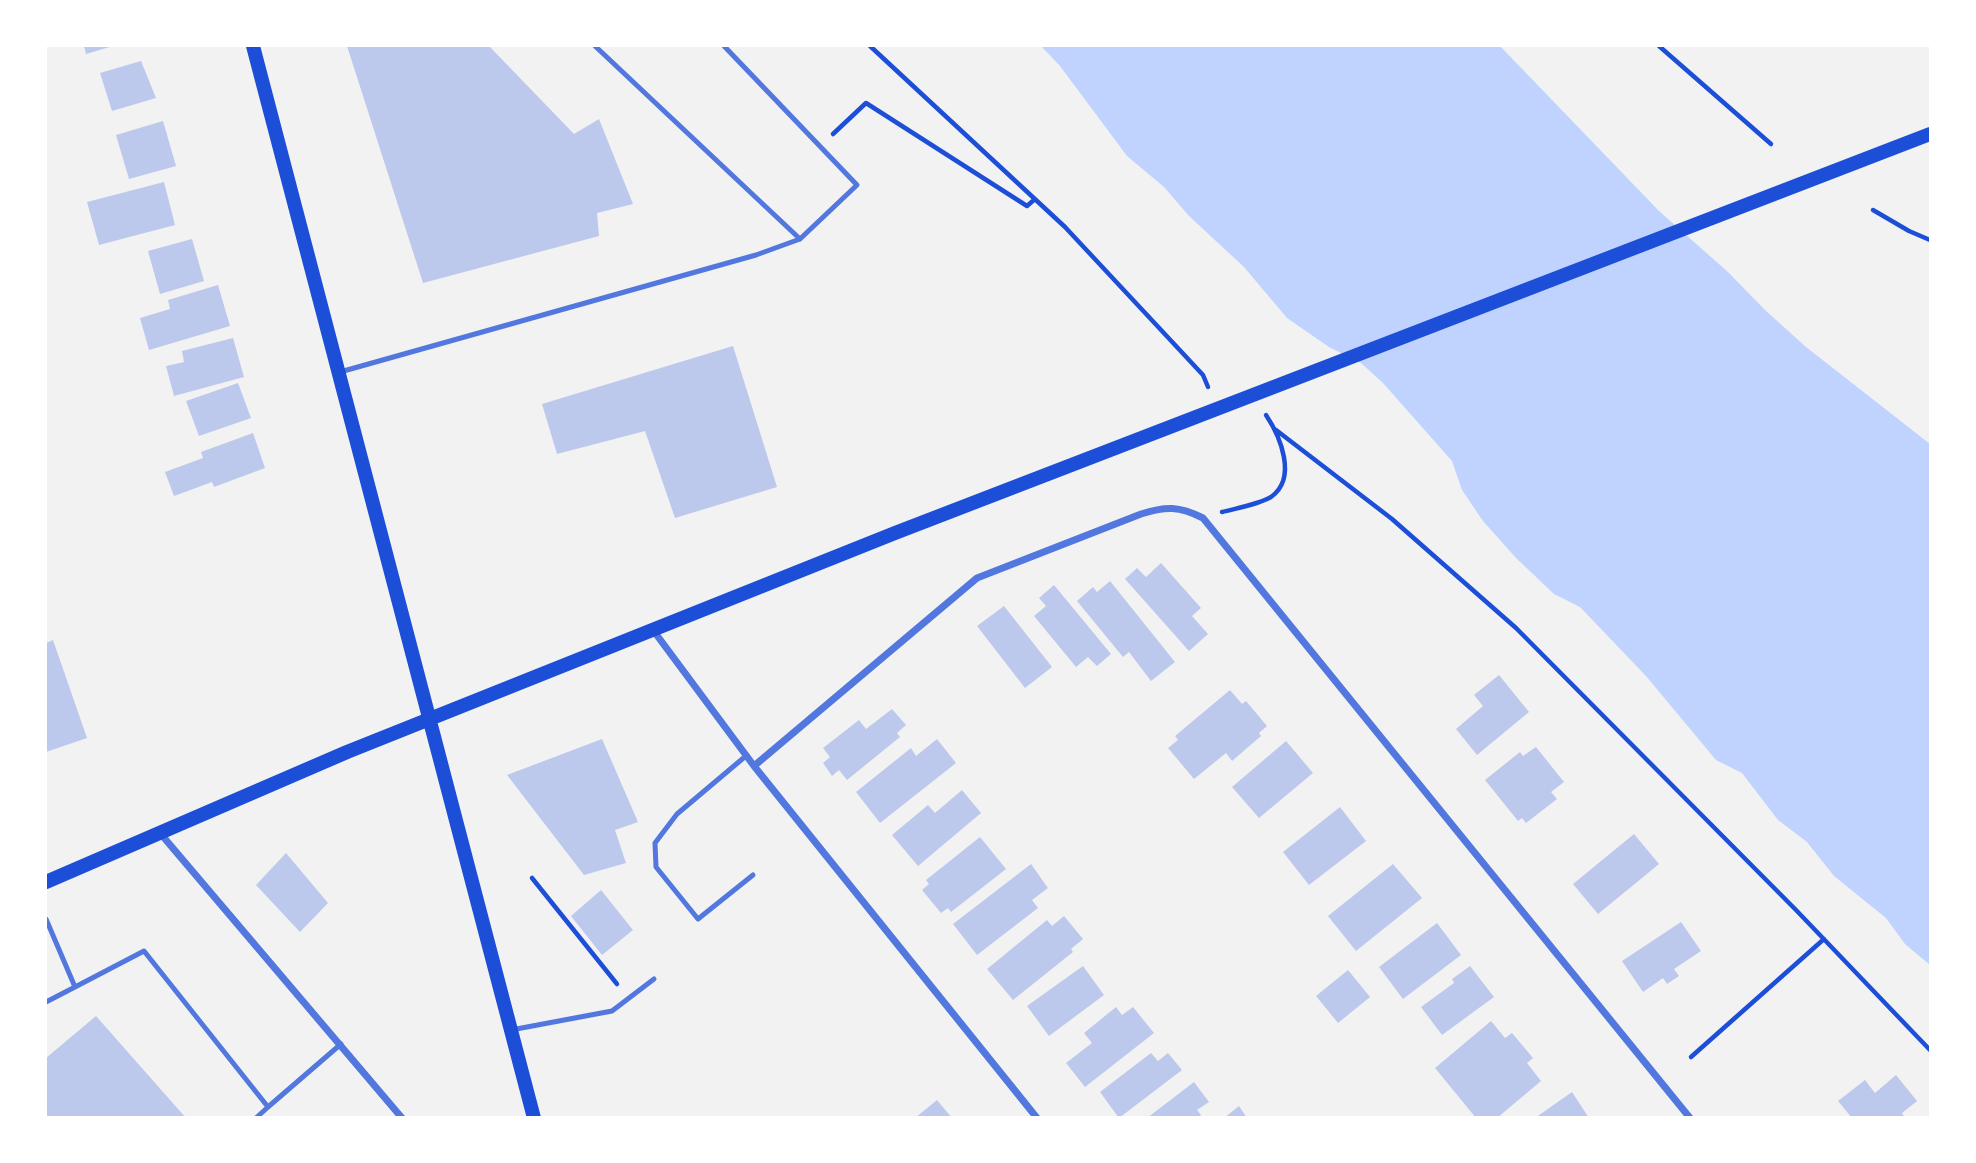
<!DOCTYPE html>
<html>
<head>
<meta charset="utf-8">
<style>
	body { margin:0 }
	#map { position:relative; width:1976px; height:1163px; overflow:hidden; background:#f2f2f2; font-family:Merriweather,serif }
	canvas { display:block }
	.frame { position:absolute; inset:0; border:47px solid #fff; pointer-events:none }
</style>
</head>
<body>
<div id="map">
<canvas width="1976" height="1163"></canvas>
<div class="frame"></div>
</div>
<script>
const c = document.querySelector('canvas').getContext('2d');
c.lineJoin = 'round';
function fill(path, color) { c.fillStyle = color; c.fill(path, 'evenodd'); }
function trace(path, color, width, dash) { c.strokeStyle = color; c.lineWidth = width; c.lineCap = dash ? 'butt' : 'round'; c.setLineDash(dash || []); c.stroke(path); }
fill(new Path2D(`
	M1041 46H1500L1659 211 1728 272 1765 310 1806 347 1930 444V965L1905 944 1886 918 1834 876 1807 842 1778 820 1742 773 1716 760 1646 676 1580 607 1554 594 1516 558 1483 521 1462 490 1452 461 1383 383 1361 363 1329 347 1287 318 1244 267 1189 216 1164 187 1127 156 1060 66Z`), '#bfd3fe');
fill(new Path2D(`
	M84 46H113L86 54Z
	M347 46H489L574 134 599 119 633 204 597 213 599 236 423 283Z
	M141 61 156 98 112 111 100 73Z
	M163 121 176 166 129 179 116 135Z
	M164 182 175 225 99 245 87 202Z
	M192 239 204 281 160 294 148 251Z
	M218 285 230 326 149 350 140 318 170 309 168 300Z
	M233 338 244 377 174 396 166 366 184 362 182 351Z
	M733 346 777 487 675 518 645 431 557 454 542 404Z
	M238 383 251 418 199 436 186 401Z
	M253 433 265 468 214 487 212 482 174 496 165 472 203 458 201 452Z
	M1161 563 1201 608 1192 616 1208 634 1189 651 1125 579 1137 568 1146 577Z
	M1110 581 1175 662 1151 681 1129 652 1123 657 1077 601 1093 587 1097 592Z
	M1054 585 1111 654 1097 666 1088 657 1076 667 1034 616 1046 606 1039 598Z
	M1004 606 1052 667 1025 688 977 626Z
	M53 640 87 738 46 752V643Z
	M1499 675 1529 712 1477 755 1456 729 1483 706 1474 695Z
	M1230 690 1242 704 1246 701 1267 726 1259 733 1261 736 1232 761 1226 753 1194 779 1168 748 1178 740 1175 736Z
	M892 709 906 725 897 733 900 737 847 780 839 770 832 776 823 763 830 757 823 748 859 720 866 729Z
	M602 739 638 822 615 830 626 863 584 875 507 775Z
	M937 739 956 763 880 823 856 792 911 748 916 756Z
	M1286 741 1313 773 1259 818 1232 787Z
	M1536 747 1564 782 1551 792 1557 799 1526 823 1522 818 1518 821 1485 780 1520 752 1523 756Z
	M962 790 981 813 918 866 892 835 928 805 935 813Z
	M1340 807 1366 841 1309 885 1283 852Z
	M1634 834 1659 864 1598 914 1573 884Z
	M980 837 1006 869 951 912 948 908 941 913 922 890 929 884 926 880Z
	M286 853 328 903 300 932 256 885Z
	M1031 864 1048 888 1032 900 1038 908 977 955 953 924Z
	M1393 864 1422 898 1356 951 1328 916Z
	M601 890 633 930 602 955 571 916Z
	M1064 916 1083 939 1071 949 1073 952 1013 1000 987 969 1047 920 1052 926Z
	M1681 922 1701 951 1674 969 1679 976 1667 984 1663 978 1643 992 1622 961Z
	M1437 923 1461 955 1403 999 1379 967Z
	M1083 966 1104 995 1049 1036 1027 1006Z
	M1470 966 1494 997 1442 1035 1421 1007 1454 983 1452 979Z
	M1348 970 1370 997 1338 1023 1316 996Z
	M1116 1007 1122 1015 1133 1007 1154 1033 1085 1087 1066 1063 1092 1043 1084 1033Z
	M96 1016 186 1118H46V1058Z
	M1491 1021 1505 1038 1512 1033 1533 1058 1527 1063 1541 1081 1497 1118H1476L1435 1068Z
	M1151 1053 1158 1061 1168 1053 1182 1070 1119 1118 1100 1092Z
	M1896 1075 1917 1101 1902 1113 1905 1118H1852L1838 1101 1865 1080 1875 1093Z
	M1194 1082 1209 1102 1197 1110 1201 1115 1198 1118H1147Z
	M1572 1092 1589 1118H1535Z
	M937 1100 952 1118H915Z
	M1239 1106 1247 1118H1224Z`), '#bdc9ec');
trace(new Path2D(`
	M870 46 1065 227 1203 375 1208 387
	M1659 46 1771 144
	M833 134 866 103 1027 206 1035 199
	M1873 210 1909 231 1930 240
	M1276 430 1392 519 1516 628 1796 910 1930 1050
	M1222 512C1237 508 1257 505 1271 497 1298 478 1280 436 1266 415
	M532 878 617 984
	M1691 1057 1824 939`), '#1d4ed8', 4.5);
trace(new Path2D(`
	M595 46 800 239
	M340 372 756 255 800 239 857 185 724 46
	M747 755 677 814 655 843 656 867 698 919 753 875
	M46 919 75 987 144 951 268 1107 341 1044
	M46 1002 75 987
	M511 1030 612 1011 654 979
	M256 1118 268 1107`), '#5277de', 5);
trace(new Path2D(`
	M653 630 754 766 1037 1118
	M754 766 977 578 1141 514C1166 506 1179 506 1203 518L1690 1118
	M160 833 402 1118`), '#5277de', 7);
trace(new Path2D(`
	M253 46 534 1118
	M46 882 347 752 895 533 1930 134`), '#1d4ed8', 14);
</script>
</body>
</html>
